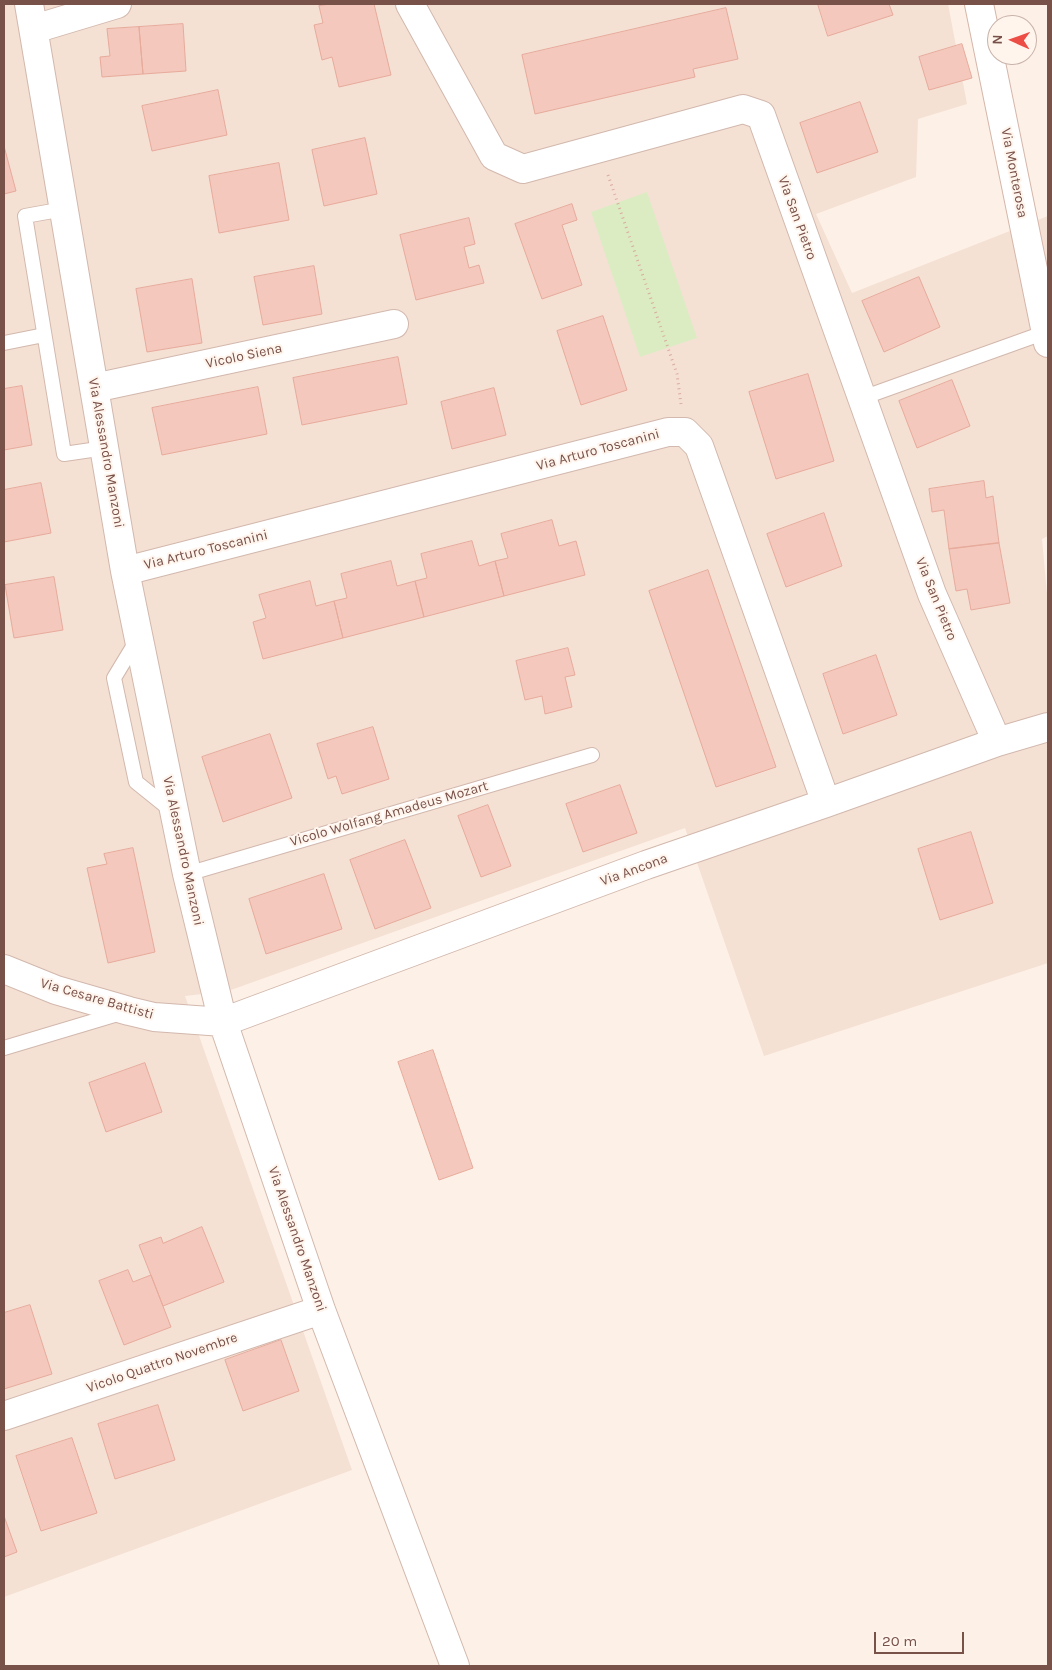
<!DOCTYPE html>
<html>
<head>
<meta charset="utf-8">
<style>
	body { margin:0 }
	#map { position:relative; width:1052px; height:1670px; overflow:hidden; background:#fdf0e6; font-family:Karla,sans-serif }
	canvas { display:block }
	.frame { position:absolute; inset:0; border:5px solid #785149; pointer-events:none }
	.north { position:absolute; left:987px; top:15px; width:50px; height:50px; box-sizing:border-box; background:#fff5ed; border:1px solid #c9b3ab; border-radius:50%; rotate:272deg; font-size:14px; font-weight:700; line-height:20px; text-align:center; color:#785149 }
	.north::after { content:''; display:block; margin:auto; width:18px; height:22px; background:#ec4e46; clip-path:polygon(50% 0,100% 100%,50% 72%,0 100%) }
	.scale { position:absolute; left:874px; top:1632px; width:90px; height:22px; box-sizing:border-box; border:2px solid #785149; border-top:0; padding-left:6px; font-size:15px; line-height:18px; white-space:nowrap; color:#785149; -webkit-text-stroke:4px #fff5ed; paint-order:stroke }
</style>
</head>
<body>
<div id="map">
<canvas width="1052" height="1670"></canvas>
<div class="frame"></div>
<div class="north">N</div>
<div class="scale">20 m</div>
</div>
<script>
const c = document.querySelector('canvas').getContext('2d');
c.lineJoin = 'round';
function fill(path, color) { c.fillStyle = color; c.fill(path, 'evenodd'); }
function trace(path, color, width, dash) { c.strokeStyle = color; c.lineWidth = width; c.lineCap = dash ? 'butt' : 'round'; c.setLineDash(dash || []); c.stroke(path); }
function drawText(font, color, halo, rows, align = 'center') {
  c.font = font + ' Karla,sans-serif'; c.lineWidth = 4; c.setLineDash([]); c.textBaseline = 'middle'; c.strokeStyle = halo; c.fillStyle = color; for (const [text, x, y, turn = 0] of rows) {
    c.save(); c.translate(x, y); c.rotate((+turn || 0) * Math.PI / 180); c.textAlign = isNaN(turn) ? turn : align; if (halo) c.strokeText(text, 0, 0); c.fillText(text, 0, 0); c.restore();
  }
}
fill(new Path2D(`
	M4 4H948L967 104 918 119 916 177 816 214 852 293 1048 216V536L1042 539 1048 605V963L764 1056 685 828 228 991 185 996 352 1470 4 1597Z`), '#f5e0d4');
fill(new Path2D(`
	M647 192 697 338 640 357 591 212Z`), '#dbecc3');
const building = new Path2D(`
	M330 4H374L391 75 339 87 332 57 322 60 314 25 323 23 319 6Z
	M818 4H889L893 15 828 36Z
	M726 8 738 59 693 69 695 77 535 114 522 55Z
	M183 24 186 71 143 74 139 27Z
	M139 27 143 74 102 77 100 57 110 56 107 29Z
	M962 44 972 78 929 90 919 57Z
	M218 90 227 135 152 151 142 106Z
	M860 102 878 152 817 173 800 123Z
	M365 138 377 194 324 206 312 150Z
	M4 146 16 191 4 194Z
	M279 163 289 220 219 233 209 176Z
	M572 204 577 220 562 225 582 285 542 299 515 224Z
	M469 218 475 244 464 247 469 268 479 265 484 283 416 300 400 235Z
	M314 266 322 314 263 325 254 277Z
	M919 277 940 327 884 352 862 301Z
	M192 279 202 343 147 352 136 289Z
	M603 316 627 390 581 405 557 331Z
	M398 357 407 404 302 425 293 378Z
	M808 374 834 461 776 479 749 392Z
	M952 380 970 426 917 448 899 401Z
	M22 386 32 445 4 450V389Z
	M258 387 267 434 162 455 152 408Z
	M494 388 506 435 452 449 441 402Z
	M984 481 986 498 993 496 999 543 949 549 944 510 932 512 929 489Z
	M41 483 51 533 4 542V490Z
	M824 513 842 566 786 587 767 534Z
	M552 520 559 546 576 541 585 575 504 596 495 561 508 558 501 534Z
	M472 541 479 566 495 561 504 596 424 617 415 581 427 578 421 554Z
	M999 543 1010 603 971 610 967 589 956 591 949 549Z
	M391 561 397 586 415 581 424 617 343 638 334 601 347 598 341 574Z
	M708 570 776 767 716 787 649 591Z
	M54 577 63 630 14 638 5 585Z
	M310 581 316 606 334 601 343 638 263 659 253 622 266 618 259 595Z
	M568 648 575 675 565 677 572 707 545 714 542 696 525 700 516 661Z
	M876 655 897 715 843 734 823 674Z
	M373 727 389 779 342 794 336 776 328 779 317 744Z
	M270 734 292 798 223 822 202 757Z
	M620 785 637 833 583 852 566 804Z
	M488 805 511 866 481 877 458 816Z
	M971 832 993 903 940 920 918 849Z
	M405 840 431 908 375 929 350 860Z
	M133 848 155 952 108 963 87 868 107 864 104 854Z
	M324 874 342 929 266 954 249 899Z
	M433 1050 473 1168 439 1180 398 1062Z
	M145 1063 162 1112 106 1132 89 1083Z
	M202 1227 224 1282 163 1306 139 1245 161 1237 163 1243Z
	M128 1270 133 1282 151 1275 171 1327 124 1345 99 1281Z
	M30 1305 52 1374 4 1389V1313Z
	M281 1340 299 1391 243 1411 225 1360Z
	M158 1405 175 1460 115 1479 98 1424Z
	M72 1438 97 1513 41 1531 16 1456Z
	M4 1516 17 1552 4 1557Z`);
fill(building, '#f4c8bc');
trace(building, '#e7ab9c', 1);
const lane = new Path2D(`
	M64 209 25 216 64 454 105 448
	M4 343 44 335
	M862 398 1046 332
	M137 640 114 678 136 782 172 811
	M187 874 592 755
	M4 1048 121 1013`);
const street = new Path2D(`
	M29 4 125 571 187 874 223 1022 321 1310 455 1666
	M410 4 494 156 523 169 743 109 761 115 932 594 997 742
	M34 29 117 4
	M94 388 394 324
	M125 571 668 432H685L699 446 826 803
	M4 969 56 990 129 1011 154 1017 223 1022 646 865 826 803 997 742 1048 727
	M4 1416 321 1310`);
const secondary = new Path2D(`
	M979 4 1048 343`);
trace(lane, '#d2b8ad', 16);
trace(street, '#d2b8ad', 30);
trace(secondary, '#d5b6ab', 30);
trace(new Path2D(`
	M608 175 677 374 681 404`), '#d9ab9f', 3, [1, 4]);
trace(lane, '#fff', 14);
trace(street, '#fff', 28);
trace(secondary, '#fff', 28);
drawText('14px', '#785149', '#fff5ed', [
	["Via Monterosa",1014,173,79],
	["Via San Pietro",797,218,70],
	["Vicolo Siena",244,356,-12],
	["Via Arturo Toscanini",598,450,-15],
	["Via Alessandro Manzoni",106,453,80],
	["Via Arturo Toscanini",206,550,-14],
	["Via San Pietro",936,599,68],
	["Vicolo Wolfang Amadeus Mozart",389,814,-16],
	["Via Alessandro Manzoni",183,851,78],
	["Via Ancona",634,870,-20],
	["Via Cesare Battisti",97,999,16],
	["Via Alessandro Manzoni",297,1239,71],
	["Vicolo Quattro Novembre",162,1363,-19]
]);
</script>
</body>
</html>
